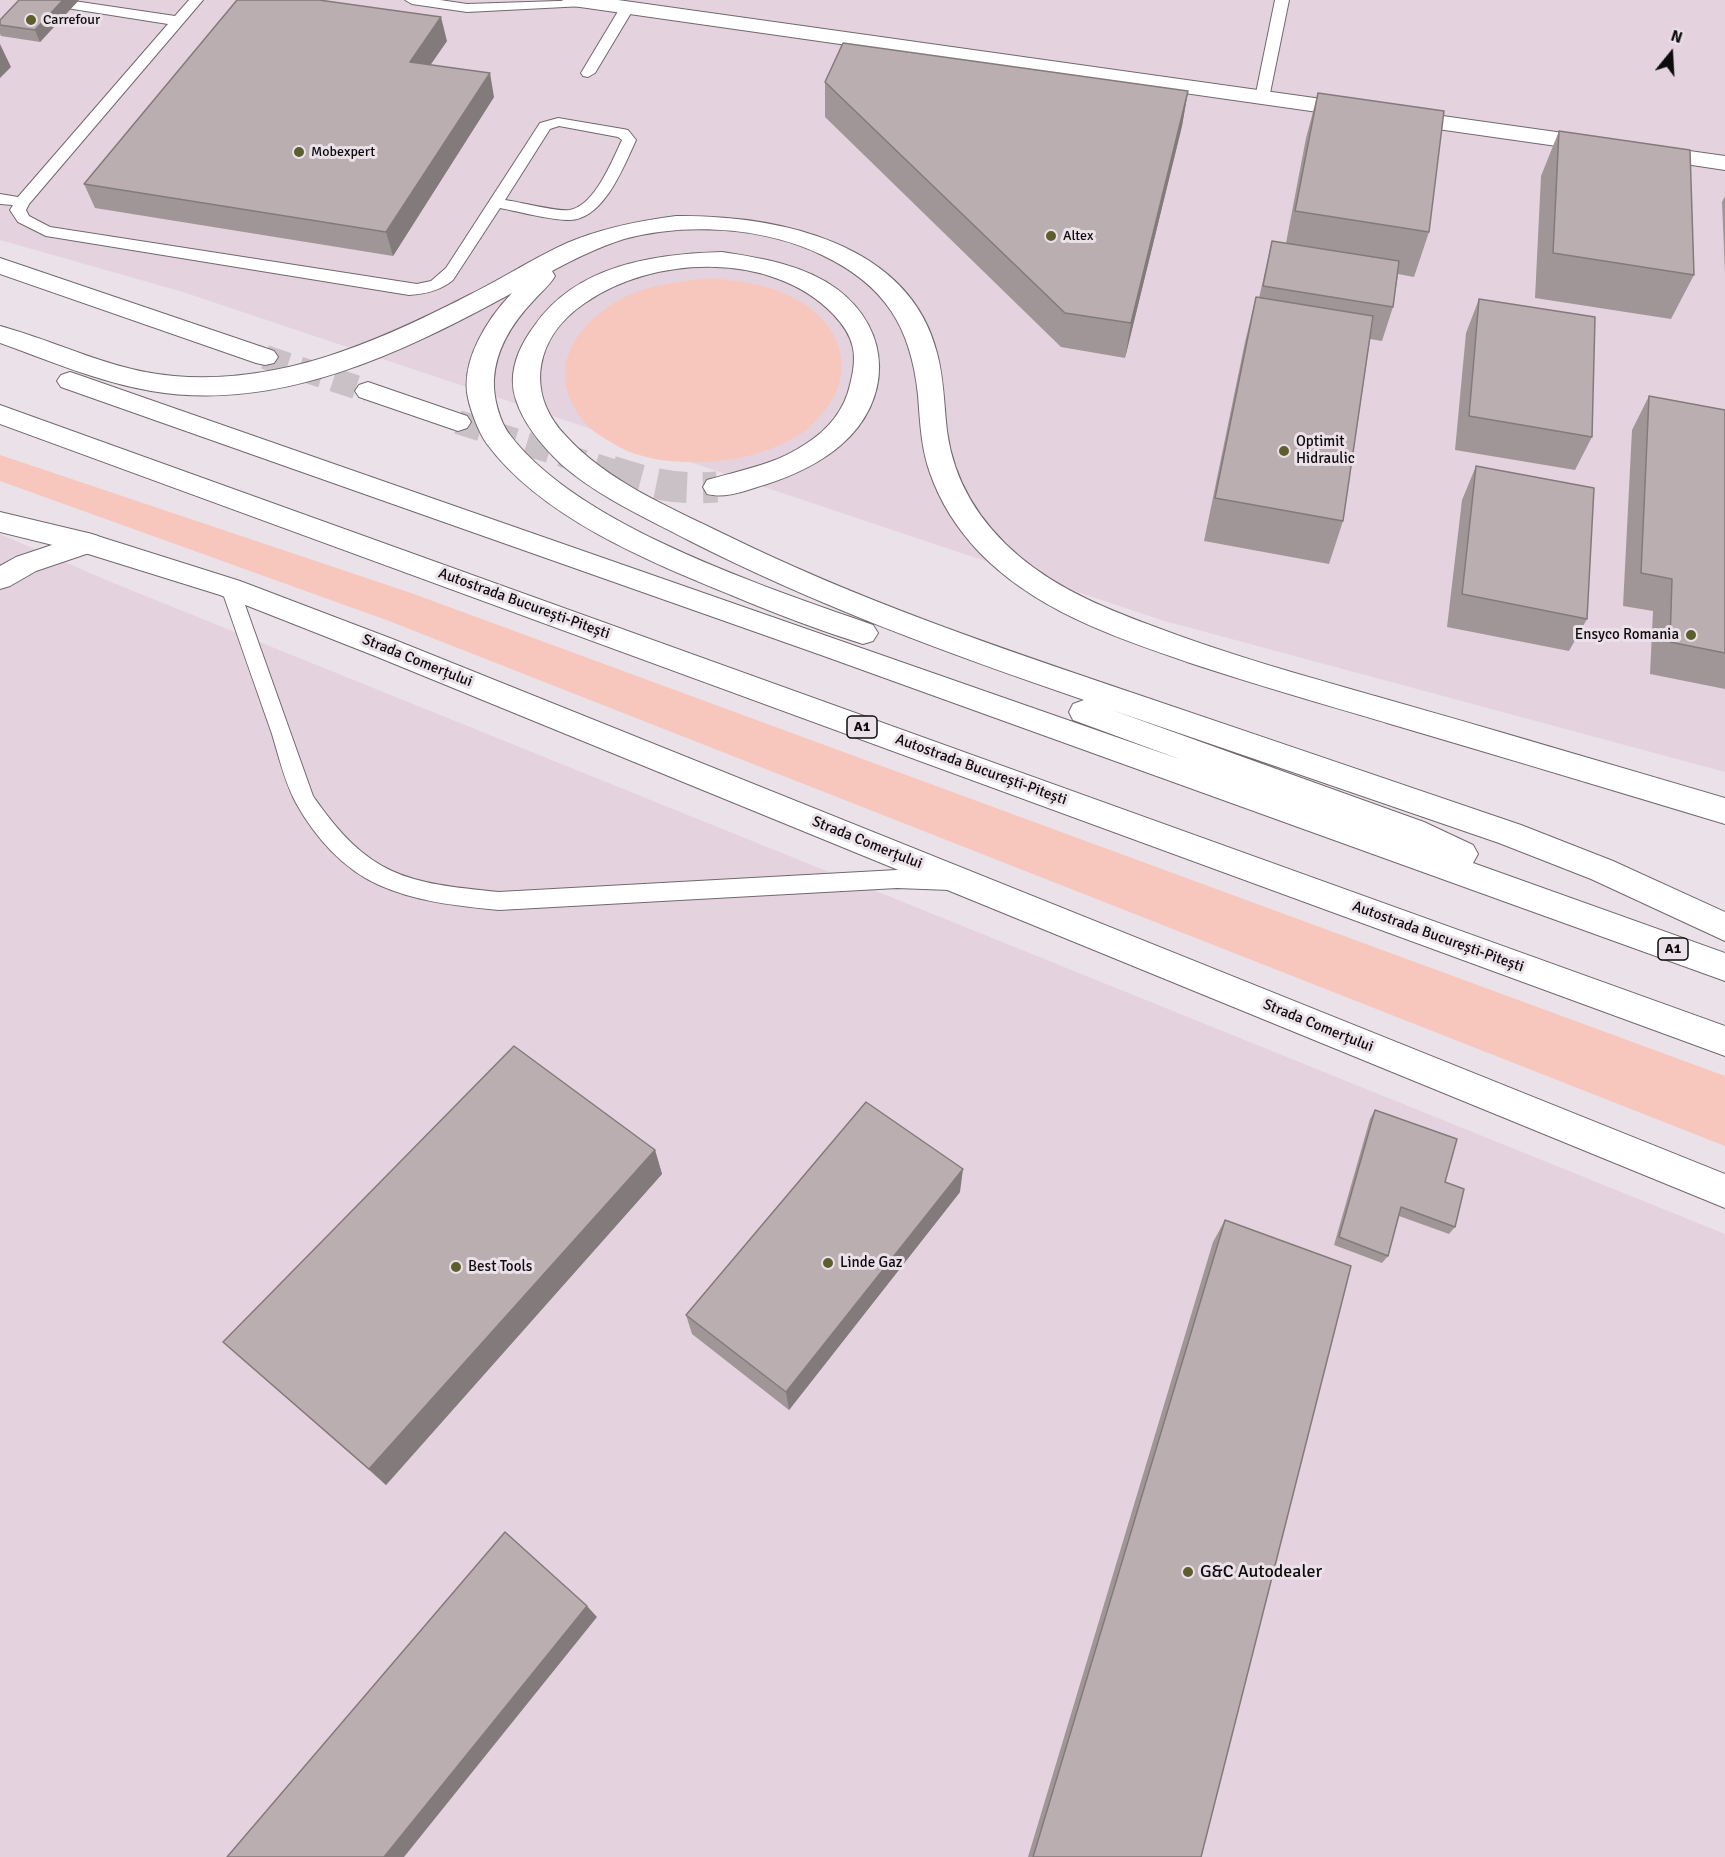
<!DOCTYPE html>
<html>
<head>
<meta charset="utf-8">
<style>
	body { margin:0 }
	#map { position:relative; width:1725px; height:1857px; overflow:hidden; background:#ebe1e8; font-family:Signika,sans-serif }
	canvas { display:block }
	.north { position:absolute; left:1641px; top:24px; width:60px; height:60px; -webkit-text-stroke:4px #ebe1e8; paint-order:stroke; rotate:18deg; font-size:16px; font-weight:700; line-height:24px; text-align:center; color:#0e0b0d }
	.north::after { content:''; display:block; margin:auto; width:21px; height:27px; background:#0e0b0d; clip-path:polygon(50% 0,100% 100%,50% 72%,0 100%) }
</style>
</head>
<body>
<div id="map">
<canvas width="1725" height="1857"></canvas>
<div class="north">N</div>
</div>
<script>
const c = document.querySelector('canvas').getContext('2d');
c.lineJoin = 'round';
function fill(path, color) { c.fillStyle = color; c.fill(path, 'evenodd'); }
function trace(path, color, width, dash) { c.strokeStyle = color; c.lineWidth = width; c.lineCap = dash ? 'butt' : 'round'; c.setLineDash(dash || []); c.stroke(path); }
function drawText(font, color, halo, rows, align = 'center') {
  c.font = font + ' Signika,sans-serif'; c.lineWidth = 6; c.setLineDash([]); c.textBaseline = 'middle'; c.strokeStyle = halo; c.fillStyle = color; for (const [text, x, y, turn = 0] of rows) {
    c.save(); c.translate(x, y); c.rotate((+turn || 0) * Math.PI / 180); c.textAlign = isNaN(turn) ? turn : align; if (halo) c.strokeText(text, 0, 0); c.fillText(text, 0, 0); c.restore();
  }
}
fill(new Path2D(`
	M0 0H1725V772L1161 620 183 292 0 240Z
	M0 534 111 582 1725 1234V1857H0Z`), '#e4d3de');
fill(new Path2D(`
	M713 278C741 282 767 284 792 297 843 322 860 376 818 418 813 423 808 430 802 433 767 455 729 463 690 462 668 462 639 458 619 447 610 441 597 435 589 427 540 375 573 322 629 295 656 283 685 281 713 278Z
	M0 455 411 593 1725 1076V1146L389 621 0 481Z`), '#f7c7bd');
trace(new Path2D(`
	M265 357 368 391
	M458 422 616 472`), '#cac1c7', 24, [24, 12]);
trace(new Path2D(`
	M611 471C651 484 675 490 717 487`), '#cac1c7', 31, [31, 16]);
const lane = new Path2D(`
	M34 0H67L175 16 189 0H203L29 204 26 210 29 216 50 227 417 284 431 281 446 268 540 123 558 118 623 129 628 130 636 140C624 166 604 219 570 220 549 220 521 212 500 208L453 280C440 291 425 294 409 295L46 236 18 222 10 210 13 205 0 204V194L18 197 168 24 41 4ZM559 126 618 137 622 140C612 161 595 205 570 210 557 212 520 202 505 200L550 129Z
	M405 0H440L467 4 589 0 591 2 584 6 467 12 412 4Z
	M1275 0H1289L1269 98 1262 102 1255 98Z
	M627 4 634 8 595 73 588 77 583 76 581 73 620 8Z
	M230 581 236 583 239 588 313 796C369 877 406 883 499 892L897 870 950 872 957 875 960 881 957 887 950 890 897 888 499 910C458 906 417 902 379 885 343 869 315 837 296 803 285 783 279 757 272 734 255 686 238 637 221 588L224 583Z`);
const street = new Path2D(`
	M88 533 98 536 102 543 98 550 36 571 10 586 0 589V566L16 557Z`);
const secondary = new Path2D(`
	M562 0H618L1599 138 1607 140 1610 145 1607 150 1599 152 573 6 566 4Z
	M1647 145 1725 156V170L1639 157 1635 152 1639 147Z`);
const primary = new Path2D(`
	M0 512 88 533 240 581 395 640 1725 1174V1208L375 656 220 595 85 553 0 532Z`);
const highway = new Path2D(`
	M676 216C775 215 909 241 937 353 944 379 944 405 947 431 954 483 980 523 1020 557 1061 591 1109 610 1158 628 1229 655 1302 675 1375 696 1492 729 1608 764 1725 798V824C1612 790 1500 756 1387 723 1320 703 1253 684 1187 662 1112 636 1035 610 979 552 958 530 940 502 930 473 921 448 920 421 918 395 911 327 885 285 822 255 764 227 686 222 624 239 599 247 576 258 552 271L555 276C550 285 541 292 534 300 513 322 496 348 494 379 493 396 499 421 510 435 580 527 766 587 873 625L878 633 873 641 863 644C818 630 774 613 731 595 648 561 542 518 487 444 479 433 471 412 468 398 460 361 488 318 512 293 404 352 279 413 151 391 99 382 50 361 0 343V326C59 342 112 371 174 376 280 385 378 342 471 294 503 278 534 258 567 243 602 228 638 221 676 216Z
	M722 252C762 258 804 265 837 289 893 331 892 401 841 445 819 464 792 476 764 485 747 490 726 499 707 494L703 487 707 480C741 470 774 465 804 445 827 431 844 411 850 385 858 355 855 337 833 314 772 251 654 255 585 303 536 336 524 391 565 435 606 481 671 508 726 535 858 600 997 647 1136 694 1265 738 1393 781 1521 825L1613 861 1725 912V941L1591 879 1499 843 1112 710 1424 822 1473 845 1478 854 1473 863 1725 953V981L821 655 61 387 57 381 61 375 70 372 79 375 1182 760 1073 720 1069 712 1073 704 1084 700C949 654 816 605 688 540 646 518 599 497 562 465 543 447 524 425 516 400 507 373 519 346 535 325 577 265 654 254 722 252Z
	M0 258 274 351 278 357 274 363 265 365 256 363 0 274Z
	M368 382 467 416 471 422 467 428 458 431 359 397 355 391 359 385Z
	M0 405 1725 1026V1056L0 424Z`);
trace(lane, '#71686e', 2);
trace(street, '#71686e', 2);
trace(secondary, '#71686e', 2);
trace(primary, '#71686e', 2);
trace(highway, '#71686e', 2);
fill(lane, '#fff');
fill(street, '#fff');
fill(secondary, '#fff');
fill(primary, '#fff');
fill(highway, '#fff');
fill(new Path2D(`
	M19 0H79L40 42 1 36 0 34V20Z
	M447 41 430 65 494 97 393 256 95 208 84 184Z
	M825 82 1188 91 1182 126 1125 358 1061 347 825 117Z
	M1318 93 1429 232 1414 277 1398 274 1393 307 1382 341 1370 339 1343 521 1329 564 1204 541 1245 342 1256 297 1259 298 1272 241 1286 243 1306 138Z
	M1559 131 1694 275 1671 319 1535 298 1541 176Z
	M1725 196V273L1722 202Z
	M1479 299 1592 437 1575 470 1455 450 1466 333Z
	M1649 396 1725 410V689L1650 674 1653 611 1623 606 1632 430Z
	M1476 466 1587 619 1569 651 1447 627 1462 500Z
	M1375 1110 1445 1182 1455 1227 1449 1234 1399 1216 1388 1256 1382 1263 1334 1245 1370 1119Z
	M655 1150 662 1174 386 1485 244 1361 223 1342Z
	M960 1192 789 1410 692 1334 686 1315Z
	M1225 1220 1201 1857H1028L1213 1242Z`), '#a19697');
fill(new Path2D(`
	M63 0H79L40 42 35 30Z
	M441 17 447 41 416 86 410 62Z
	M0 44 11 67 0 78Z
	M490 73 494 97 393 256 386 232Z
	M1188 91 1182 126 1125 358 1131 323Z
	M655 1150 662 1174 386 1485 369 1469Z
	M963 1169 960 1192 789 1410 786 1392Z
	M587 1606 597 1617 404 1857H384Z`), '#837a7b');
const building = new Path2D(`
	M19 0H63L35 30 0 25V20Z
	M237 0H319L441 17 410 62 490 73 386 232 84 184Z
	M843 43 1188 91 1131 323 1065 313 825 82Z
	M1318 93 1444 111 1429 232 1295 211Z
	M1559 131 1690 150 1694 275 1553 253Z
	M1272 241 1399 261 1393 307 1263 286Z
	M1256 297 1373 316 1343 521 1215 498Z
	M1479 299 1595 317 1592 437 1469 416Z
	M1649 396 1725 410V653L1670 642 1672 579 1641 573Z
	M1476 466 1594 488 1587 619 1462 594Z
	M514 1046 655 1150 369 1469 223 1342Z
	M866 1102 963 1169 786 1392 686 1315Z
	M1375 1110 1457 1139 1445 1182 1464 1189 1455 1227 1401 1207 1388 1256 1339 1237Z
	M1225 1220 1351 1266 1201 1857H1033Z
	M505 1532 587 1606 384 1857H227Z`);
fill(building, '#bbaeb0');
trace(building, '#837a7b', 1.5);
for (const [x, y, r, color] of [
	[31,20,6,"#5c5f2d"],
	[299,152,6,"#5c5f2d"],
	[1051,236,6,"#5c5f2d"],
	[1284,451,6,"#5c5f2d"],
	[1691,635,6,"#5c5f2d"],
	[828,1263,6,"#5c5f2d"],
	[456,1267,6,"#5c5f2d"],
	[1188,1572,6,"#5c5f2d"]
]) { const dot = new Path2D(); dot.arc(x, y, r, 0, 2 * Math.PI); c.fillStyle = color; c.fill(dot); trace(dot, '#ebe1e8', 2); }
drawText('14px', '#0e0b0d', '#ebe1e8', [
	["Carrefour",43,20],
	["Mobexpert",311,152],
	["Altex",1063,236]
], 'left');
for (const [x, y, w] of [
	[862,727,30],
	[1673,949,30]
]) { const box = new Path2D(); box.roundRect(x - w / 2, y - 11, w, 22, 4.5); c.fillStyle = '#ebe1e8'; c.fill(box); trace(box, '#0e0b0d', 1.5); }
drawText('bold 14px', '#0e0b0d', null, [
	["A1",862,727],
	["A1",1673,949]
]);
drawText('15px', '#0e0b0d', '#ebe1e8', [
	["Optimit",1296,442],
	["Hidraulic",1296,459],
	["Ensyco Romania",1679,635,"right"],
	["Linde Gaz",840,1263],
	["Best Tools",468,1267]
], 'left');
drawText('15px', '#0e0b0d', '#ebe1e8', [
	["Autostrada București-Pitești",524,604,20],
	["Strada Comerțului",417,661,22],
	["Autostrada București-Pitești",981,770,20],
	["Strada Comerțului",867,843,22],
	["Autostrada București-Pitești",1438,937,20],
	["Strada Comerțului",1318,1026,22]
]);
drawText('18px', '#0e0b0d', '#ebe1e8', [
	["G&C Autodealer",1200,1572]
], 'left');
</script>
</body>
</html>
